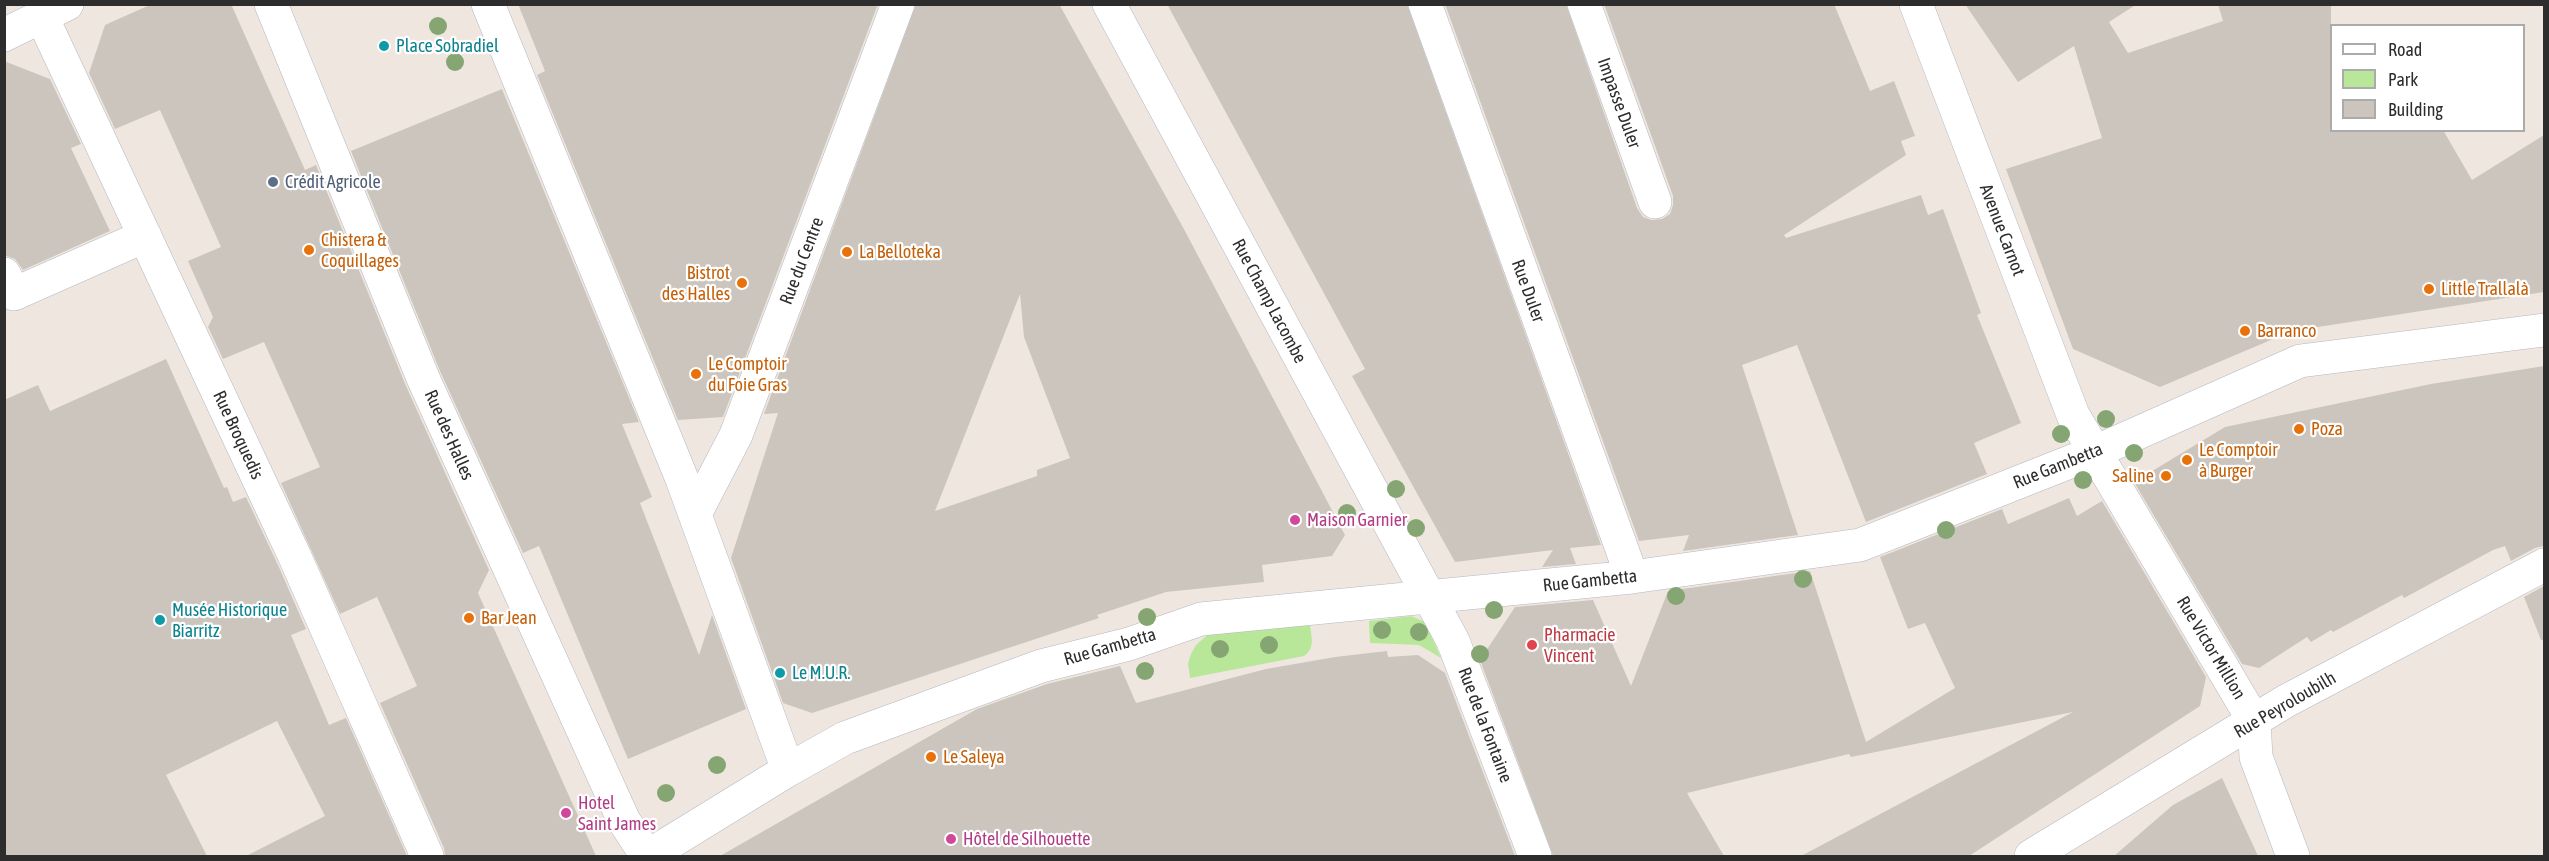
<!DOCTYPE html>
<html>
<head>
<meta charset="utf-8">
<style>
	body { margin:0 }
	#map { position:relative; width:2549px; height:861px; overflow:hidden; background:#efe7df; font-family:"Asap Condensed",sans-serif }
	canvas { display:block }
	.frame { position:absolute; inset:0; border:6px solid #2d2d2d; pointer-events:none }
	.legend { position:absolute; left:2330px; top:24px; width:195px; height:108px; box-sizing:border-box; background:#fff; border:2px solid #ababab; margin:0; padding:8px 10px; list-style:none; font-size:18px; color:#2d2d2d }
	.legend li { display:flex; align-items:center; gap:12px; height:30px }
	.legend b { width:30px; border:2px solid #ababab }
</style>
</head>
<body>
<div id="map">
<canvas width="2549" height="861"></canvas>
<div class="frame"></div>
<ul class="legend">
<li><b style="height:8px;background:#fff"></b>Road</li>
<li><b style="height:16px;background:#b9e79a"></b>Park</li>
<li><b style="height:16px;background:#cbc5be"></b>Building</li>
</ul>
</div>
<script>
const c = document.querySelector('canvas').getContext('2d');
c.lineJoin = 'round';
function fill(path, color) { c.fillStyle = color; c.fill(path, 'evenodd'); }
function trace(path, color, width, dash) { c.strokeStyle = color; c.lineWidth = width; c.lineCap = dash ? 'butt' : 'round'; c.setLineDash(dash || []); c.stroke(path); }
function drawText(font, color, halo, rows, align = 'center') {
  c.font = font + ' "Asap Condensed",sans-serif'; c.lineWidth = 4.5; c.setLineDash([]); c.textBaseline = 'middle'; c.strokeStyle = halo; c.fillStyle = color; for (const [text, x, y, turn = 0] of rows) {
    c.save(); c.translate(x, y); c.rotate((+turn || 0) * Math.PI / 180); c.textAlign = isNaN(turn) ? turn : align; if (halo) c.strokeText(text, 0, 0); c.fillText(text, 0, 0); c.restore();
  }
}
fill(new Path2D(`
	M1411 616 1425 622 1441 658 1419 645 1370 643 1369 621Z
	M1310 624C1311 636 1316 648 1304 656L1190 678 1188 663 1191 654 1196 645 1211 632Z`), '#b9e79a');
fill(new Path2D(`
	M152 4H231L305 170 316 165 406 386 489 570 478 593 596 856H445L444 848 380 703 417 686 377 597 340 614 281 483 320 467 264 342 223 359 208 327 213 317 188 261 221 247 160 110 115 129 89 73 105 25Z
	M518 4H878L723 417 678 420 537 75 545 71Z
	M916 4H1059L1185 231 1345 535 1332 556 1262 565 1264 582 1166 592 1097 615 1099 618 812 713 783 703 731 558 778 413 764 414ZM1020 294 1024 337 1070 458 1037 470V476L935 511Z
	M1167 4H1407L1601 545 1570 548 1576 564 1542 567 1553 550 1455 562 1352 376 1365 369Z
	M1445 4H1566L1637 208 1643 217 1652 220 1662 219 1670 214 1673 205V196L1604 4H1834L1870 91 1894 81 1915 136 1901 141 1906 155 1784 235 1786 238 1921 195 1928 215 1943 209 1981 313 1977 315 2021 423 1974 443 1987 474 1866 522 1797 345 1742 365 1798 535 1683 551 1689 535 1639 541Z
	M1965 4H2137L2109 22 2128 53 2223 21 2218 4H2331V130H2443L2472 180 2544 135V292L2292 331 2160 387 2073 349 2006 169 2102 138 2074 46 2018 82Z
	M4 61 50 79 81 144 71 148 110 231 23 270 15 259 4 255Z
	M502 89 639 422 622 424 652 497 640 503 699 655 712 615 746 709 628 759 539 546 523 553 440 371 351 151Z
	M166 359 224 488 227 487 233 502 246 497 278 565 306 629 291 635 329 725 346 718 407 856H246L325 816 277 721 166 775 207 856H4V400L38 385 50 411Z
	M2544 366V546L2535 548 2511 561 2505 546 2493 550 2404 598 2402 595 2333 632 2331 630 2311 642 2307 637 2259 668 2242 664 2134 482 2225 427 2431 384Z
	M2069 498 2077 516 2102 501 2206 677 2200 706 1969 856H1801L2073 712 1851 757 1849 754 1687 793 1724 856H1553L1480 660 1515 607 1593 600 1631 686 1668 591 1810 571 1866 742 1955 688 1925 623 1908 629 1880 557 2002 509 2008 524Z
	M2544 586V640H2541L2524 597Z
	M1387 651 1388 657 1418 655 1445 673 1515 856H720L977 709 1047 684 1120 666 1136 703 1266 669 1335 657Z
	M2222 778 2258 856H2114L2173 805Z`), '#cbc5be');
const minor = new Path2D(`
	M271 4 423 378 624 821 647 856
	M488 4 682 479 788 770
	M1109 4 1453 641 1535 856
	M1425 4 1632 577
	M1584 4 1655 202
	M1916 4 2073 415 2254 721 2256 757 2293 856
	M42 17 295 557 427 856
	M4 35 67 4
	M4 274 14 294 145 236
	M695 514 736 435 898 4
	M648 856 788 770 845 738 1041 666 1129 644 1201 619 1632 577 1860 545 2095 452 2300 361 2544 330
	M2031 856 2286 701 2544 565`);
trace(minor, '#b3b7c1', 34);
trace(minor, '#fff', 33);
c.fillStyle = '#85a672';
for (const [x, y] of [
	[438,26],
	[455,62],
	[2106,419],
	[2061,434],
	[2134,453],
	[2083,480],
	[1396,489],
	[1347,513],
	[1416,528],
	[1946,530],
	[1803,579],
	[1676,596],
	[1494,610],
	[1147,617],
	[1382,630],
	[1419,632],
	[1269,645],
	[1220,649],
	[1480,654],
	[1145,671],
	[717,765],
	[666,793]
]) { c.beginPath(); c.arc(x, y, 9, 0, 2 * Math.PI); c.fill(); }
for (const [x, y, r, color] of [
	[384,46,6,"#0f9aa8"],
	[273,182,6,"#5c6f8a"],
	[309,250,6,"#e8710a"],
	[847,252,6,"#e8710a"],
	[742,283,6,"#e8710a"],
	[2429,289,6,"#e8710a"],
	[2245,331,6,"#e8710a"],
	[696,374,6,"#e8710a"],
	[2299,429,6,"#e8710a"],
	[2187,460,6,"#e8710a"],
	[2166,476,6,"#e8710a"],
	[1295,520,6,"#d1479c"],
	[469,618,6,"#e8710a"],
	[160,620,6,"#0f9aa8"],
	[1532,645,6,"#e0444e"],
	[780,673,6,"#0f9aa8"],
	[931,757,6,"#e8710a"],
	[566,813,6,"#d1479c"],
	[951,839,6,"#d1479c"]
]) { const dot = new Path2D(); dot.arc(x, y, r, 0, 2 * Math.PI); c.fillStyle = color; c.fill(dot); trace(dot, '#fff', 2); }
drawText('18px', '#0d838f', '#fff', [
	["Place Sobradiel",396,46],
	["Musée Historique",172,610],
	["Biarritz",172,631],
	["Le M.U.R.",792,673]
], 'left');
drawText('18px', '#2d2d2d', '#fff', [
	["Impasse Duler",1619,103,70],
	["Avenue Carnot",2002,230,69],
	["Rue du Centre",802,261,-69],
	["Rue Duler",1528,291,70],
	["Rue Champ Lacombe",1269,301,62],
	["Rue Broquedis",238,435,65],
	["Rue des Halles",449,435,66],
	["Rue Gambetta",2058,466,-22],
	["Rue Gambetta",1590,581,-6],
	["Rue Gambetta",1110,647,-16],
	["Rue Victor Million",2211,648,59],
	["Rue Peyroloubilh",2285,705,-30],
	["Rue de la Fontaine",1485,725,69]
]);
drawText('18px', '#4e5e75', '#fff', [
	["Crédit Agricole",285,182]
], 'left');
drawText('18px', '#c56008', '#fff', [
	["Chistera &",321,240],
	["Coquillages",321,261],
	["La Belloteka",859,252],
	["Bistrot",730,273,"right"],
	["des Halles",730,294,"right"],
	["Little Trallalà",2441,289],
	["Barranco",2257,331],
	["Le Comptoir",708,364],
	["du Foie Gras",708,385],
	["Poza",2311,429],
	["Le Comptoir",2199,450],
	["à Burger",2199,471],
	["Saline",2154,476,"right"],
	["Bar Jean",481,618],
	["Le Saleya",943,757]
], 'left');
drawText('18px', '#b23c85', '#fff', [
	["Maison Garnier",1307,520],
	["Hotel",578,803],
	["Saint James",578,824],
	["Hôtel de Silhouette",963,839]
], 'left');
drawText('18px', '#be3a42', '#fff', [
	["Pharmacie",1544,635],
	["Vincent",1544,656]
], 'left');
</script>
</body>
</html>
